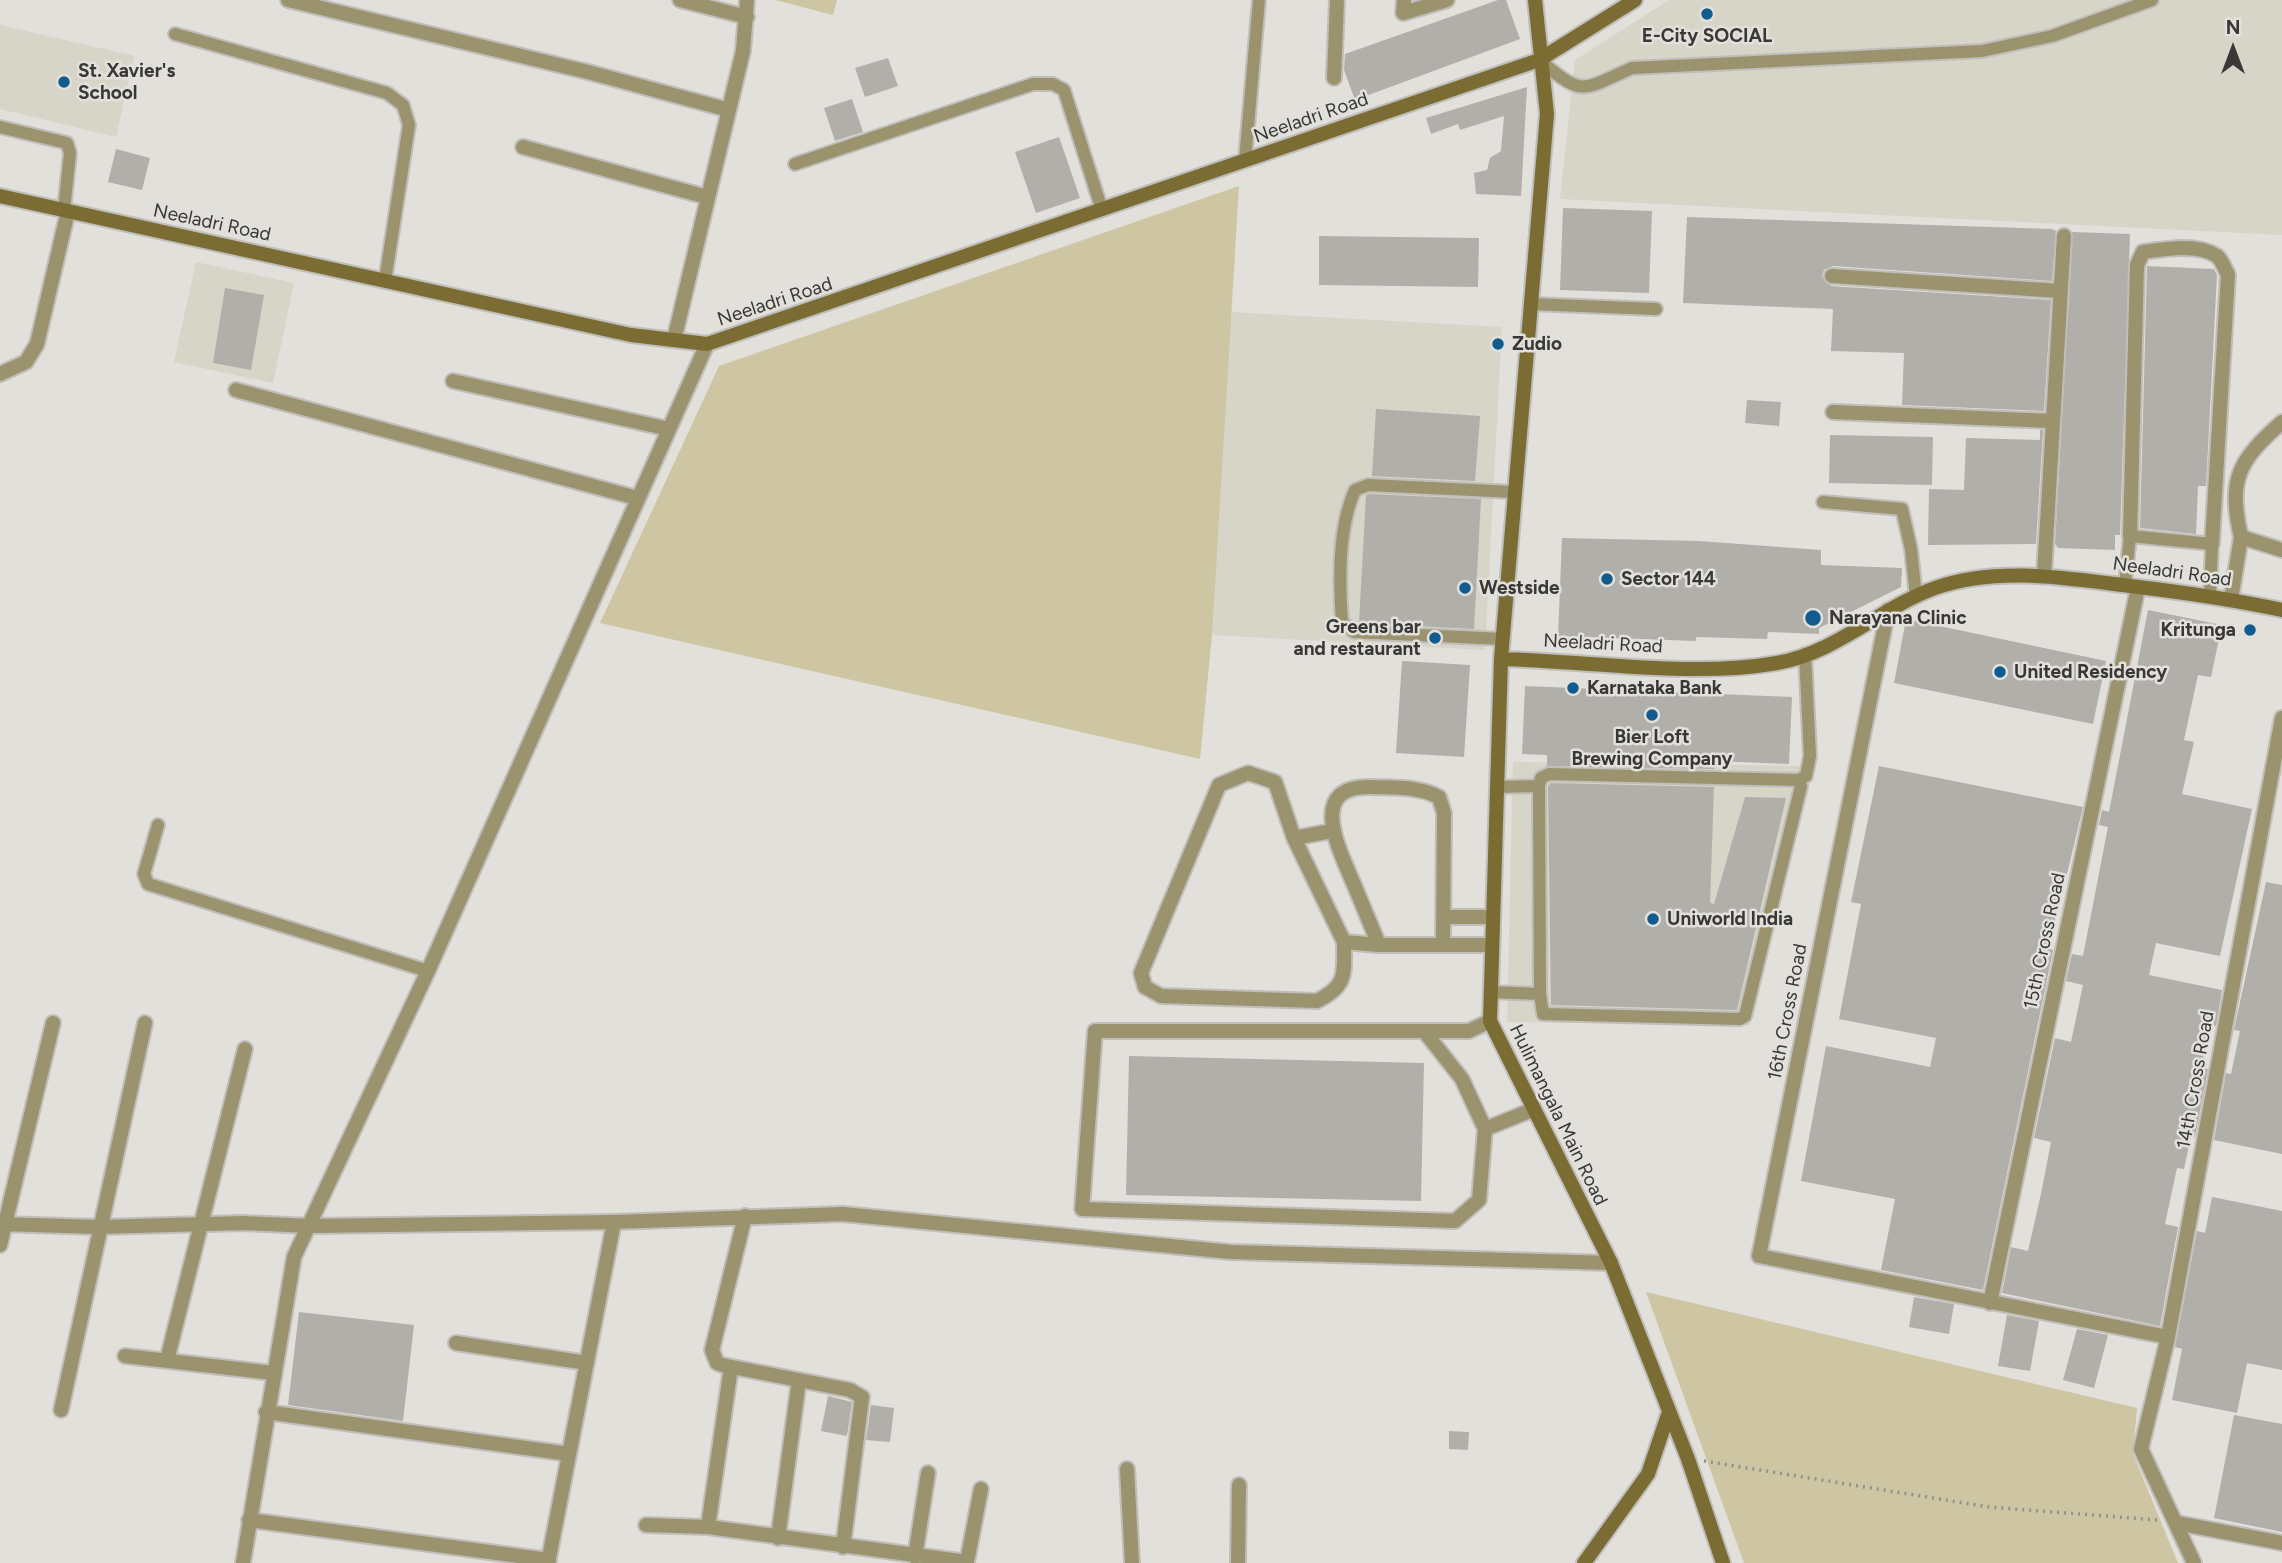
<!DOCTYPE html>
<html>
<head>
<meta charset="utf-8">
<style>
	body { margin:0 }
	#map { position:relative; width:2282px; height:1563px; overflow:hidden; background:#e2e0db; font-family:Figtree,sans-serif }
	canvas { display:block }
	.north { position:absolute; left:2198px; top:14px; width:70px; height:70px; -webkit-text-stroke:5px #e2e0db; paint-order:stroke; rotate:0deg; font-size:19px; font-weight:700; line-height:28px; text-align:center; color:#393836 }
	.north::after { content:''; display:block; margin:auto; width:24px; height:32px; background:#393836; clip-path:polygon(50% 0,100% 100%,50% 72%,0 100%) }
</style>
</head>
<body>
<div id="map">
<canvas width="2282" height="1563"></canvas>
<div class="north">N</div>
</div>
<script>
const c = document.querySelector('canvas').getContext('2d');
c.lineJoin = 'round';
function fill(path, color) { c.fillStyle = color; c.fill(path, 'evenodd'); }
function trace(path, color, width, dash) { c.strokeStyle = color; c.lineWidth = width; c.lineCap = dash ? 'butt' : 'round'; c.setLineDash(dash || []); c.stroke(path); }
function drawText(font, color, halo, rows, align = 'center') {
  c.font = font + ' Figtree,sans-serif'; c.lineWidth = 5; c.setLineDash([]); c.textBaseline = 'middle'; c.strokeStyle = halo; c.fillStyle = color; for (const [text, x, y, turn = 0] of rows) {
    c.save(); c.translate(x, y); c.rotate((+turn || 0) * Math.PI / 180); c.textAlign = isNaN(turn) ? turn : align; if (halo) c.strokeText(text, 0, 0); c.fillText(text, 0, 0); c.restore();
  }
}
fill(new Path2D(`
	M1669 0H2282V235L1560 199 1575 60Z
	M0 25 134 56 116 137 0 109Z
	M196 262 294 283 273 383 174 362Z
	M1230 312 1502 327 1485 650 1212 635Z
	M1513 762 1814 766 1750 1025 1507 1022Z`), '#d7d4c8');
fill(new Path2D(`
	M775 0H837L833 15Z
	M1239 186 1212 635 1200 759 600 623 719 366Z
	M1646 1292 2137 1408 2133 1454 2178 1563H1744Z`), '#cec5a2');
fill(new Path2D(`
	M1498 0H1506L1520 39 1355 100 1344 70 1345 54Z
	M888 58 898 86 865 97 855 68Z
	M1527 87 1521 196 1476 194 1474 173 1487 170 1490 158 1501 151 1504 116 1460 130 1458 124 1431 134 1426 118Z
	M852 99 863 132 835 141 824 108Z
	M1059 137 1080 198 1036 213 1015 152Z
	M116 149 150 158 142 190 108 182Z
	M1563 208 1652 211 1649 293 1560 290Z
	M1687 217 2052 229 2056 231 2052 281 1833 266 1824 270 1822 276 1831 286 2051 300 2044 411 1902 405 1904 353 1831 351 1833 309 1683 303Z
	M2072 232 2130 234 2120 535H2115V550L2058 548 2055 544Z
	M1319 236 1479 238 1478 287 1319 285Z
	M2147 266 2214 269 2217 275 2206 486H2198L2196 534 2140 528Z
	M225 288 264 295 251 370 213 363Z
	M1747 400 1781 402 1779 426 1745 423Z
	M1376 409 1480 416 1475 481 1372 476Z
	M2040 430H2043L2036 544 1928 545 1929 489 1964 490 1966 438 2040 440Z
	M1830 435 1933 437 1932 485 1829 483Z
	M1369 494 1481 499 1474 629 1359 623 1366 495Z
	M1562 538 1699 541 1821 550V565L1902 568 1901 587 1819 628V634L1768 632 1767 639 1696 637V641L1558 636Z
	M2148 610 2222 625 2211 677 2198 675 2184 740 2194 742 2182 794 2252 809 2220 956 2156 943 2149 975 2222 990 2216 1026 2210 1025 2201 1068 2208 1069 2195 1137 2191 1136 2184 1169 2177 1168 2165 1224 2178 1227 2160 1326 2002 1293 2011 1247 2028 1251 2041 1194 2051 1142 2034 1138 2055 1038 2071 1042 2083 985 2066 981 2072 954 2083 956 2108 827 2099 825 2102 810 2109 812Z
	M1906 619 2106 661 2093 724 1894 683Z
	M1402 661 1470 665 1464 757 1396 753Z
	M1525 686 1792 697 1789 764 1715 761V769L1547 766V755L1522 754Z
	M1879 766 2083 807 2067 874 2064 873 2049 949 2053 950 1983 1290 1881 1270 1895 1199 1801 1181 1826 1046 1930 1067 1936 1038 1839 1019 1861 904 1851 902Z
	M1551 783 1714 787 1710 903 1714 904 1745 797 1786 798 1737 1010 1551 1005 1548 787Z
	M2266 882 2282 885V1154L2214 1140 2226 1073 2231 1074 2240 1031 2234 1030Z
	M1129 1056 1424 1063 1421 1201 1126 1195Z
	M2212 1197 2282 1211V1370L2247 1363 2237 1413 2172 1400 2182 1349 2175 1347 2197 1231 2205 1233Z
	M1914 1297 1954 1304 1949 1334 1909 1327Z
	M299 1312 414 1325 403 1421 288 1405Z
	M2007 1315 2039 1321 2030 1371 1998 1366Z
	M2077 1329 2108 1335 2094 1388 2063 1380Z
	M828 1396 852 1402 847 1436 821 1431Z
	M871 1405 894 1408 890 1442 866 1440Z
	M2234 1415 2282 1424V1532L2214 1518Z
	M1449 1431 1469 1432 1468 1450 1449 1449Z`), '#b1afaa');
const lane = new Path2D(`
	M175 34 387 93 403 105 409 125 385 281
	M1539 60C1584 97 1580 91 1632 68L1982 51 2052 36 2152 0
	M0 127 67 143 70 153 64 210
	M1245 160 1259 0
	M795 164 1033 84H1053L1064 90 1102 210
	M1531 304 1656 309
	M1823 502 1902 509 1911 549 1916 597
	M2125 585 2130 536 2212 544 2210 596
	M1503 639 1354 632 1342 622C1339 579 1338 529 1355 490L1368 485 1514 492
	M1798 780 1806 776 1810 756 1805 654
	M1497 787 1539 786 1540 994 1543 1014 1740 1019 1745 1016 1801 786 1798 780 1549 774 1541 778 1539 786
	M158 825 144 874 148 884 428 971
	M1491 992 1540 994`);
const street = new Path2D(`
	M288 0 588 72 729 110
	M680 0 747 17
	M1404 0 1403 13 1447 0
	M1334 78 1337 0
	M523 147 707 197
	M1832 276 2060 291
	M674 340 743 51 747 0
	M0 374 26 362 37 344 68 211
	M453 381 669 429
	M236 390 637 498
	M1833 412 2052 421
	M2282 422C2238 461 2228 479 2241 537L2282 550
	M2130 536 2137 265 2143 252C2164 249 2198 243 2217 256 2222 260 2225 269 2228 275L2212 544
	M2044 575 2064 236
	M2231 599 2241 537
	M1888 610 1759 1256 2168 1337
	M1332 831 1294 838 1275 782 1248 773 1219 785 1141 973 1145 987 1161 996 1317 1001C1348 985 1344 974 1344 942L1379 945
	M1294 838 1344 942
	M1444 917H1493
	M1443 945 1444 813 1439 797C1417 786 1395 788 1371 787 1307 785 1338 847 1352 880 1361 901 1370 923 1379 945H1492
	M1490 1021 1469 1031H1095L1082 1209 1455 1221 1479 1200 1485 1129 1532 1110
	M1424 1031 1462 1079 1485 1129
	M745 1216 712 1350 717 1363 722 1365 850 1390 862 1397 843 1547
	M0 1224 99 1227 243 1223 311 1226 614 1222 843 1214 1231 1252 1611 1263
	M0 1245 53 1023
	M1990 1303 2138 587
	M456 1343 587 1363
	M125 1356 273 1373
	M167 1360 245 1049
	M61 1410 145 1023
	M266 1412 569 1454
	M1127 1469 1132 1563
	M249 1520 549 1560
	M2177 1523 2282 1543
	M646 1525 708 1527 967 1562 981 1489
	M708 1527 731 1367
	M778 1538 799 1380
	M915 1557 928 1473
	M243 1563 294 1257 428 971 707 344
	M548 1563 614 1222
	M1238 1563 1239 1485
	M2194 1563 2141 1449 2168 1337 2282 718`);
const secondary = new Path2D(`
	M1535 0 1547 114 1501 659 1490 1021 1611 1263 1688 1459 1723 1563
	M0 196 631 335 707 344 1539 60 1635 0
	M1501 659C1588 661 1693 678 1777 663 1836 653 1880 608 1935 588 1997 566 2066 578 2130 586 2181 592 2231 599 2282 610
	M1584 1563 1648 1474 1669 1412`);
trace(lane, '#c0beba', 16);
trace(street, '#c0beba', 18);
trace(secondary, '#c0beba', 18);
trace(new Path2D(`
	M1704 1461 1989 1507 2157 1520`), '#92918d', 3.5, [2, 5]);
trace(lane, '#9b926e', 12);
trace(street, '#9b926e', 14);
trace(secondary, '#7a6c33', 14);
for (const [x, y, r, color] of [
	[1707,14,7,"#125b8f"],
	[64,82,7,"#125b8f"],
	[1498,344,7,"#125b8f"],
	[1607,579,7,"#125b8f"],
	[1465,588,7,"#125b8f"],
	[1813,618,9,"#125b8f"],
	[2250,630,7,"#125b8f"],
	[1435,638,7,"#125b8f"],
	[2000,672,7,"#125b8f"],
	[1573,688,7,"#125b8f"],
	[1652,715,7,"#125b8f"],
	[1653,919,7,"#125b8f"]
]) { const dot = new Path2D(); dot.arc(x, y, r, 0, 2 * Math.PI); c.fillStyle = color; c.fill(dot); trace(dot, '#e2e0db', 2.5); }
drawText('bold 19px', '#393836', '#e2e0db', [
	["E-City SOCIAL",1707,36,"center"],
	["St. Xavier's",78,71],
	["School",78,93],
	["Zudio",1512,344],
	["Sector 144",1621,579],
	["Westside",1479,588],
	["Narayana Clinic",1829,618],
	["Greens bar",1421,627,"right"],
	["and restaurant",1421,649,"right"],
	["Kritunga",2236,630,"right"],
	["United Residency",2014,672],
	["Karnataka Bank",1587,688],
	["Bier Loft",1652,737,"center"],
	["Brewing Company",1652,759,"center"],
	["Uniworld India",1667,919]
], 'left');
drawText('19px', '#393836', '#e2e0db', [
	["Neeladri Road",1311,118,-19],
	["Neeladri Road",212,223,12],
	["Neeladri Road",775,302,-18],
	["Neeladri Road",2172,572,8],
	["Neeladri Road",1603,644,3],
	["15th Cross Road",2045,941,-78],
	["16th Cross Road",1788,1012,-79],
	["14th Cross Road",2196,1080,-80],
	["Hulimangala Main Road",1558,1115,64]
]);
</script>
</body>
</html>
